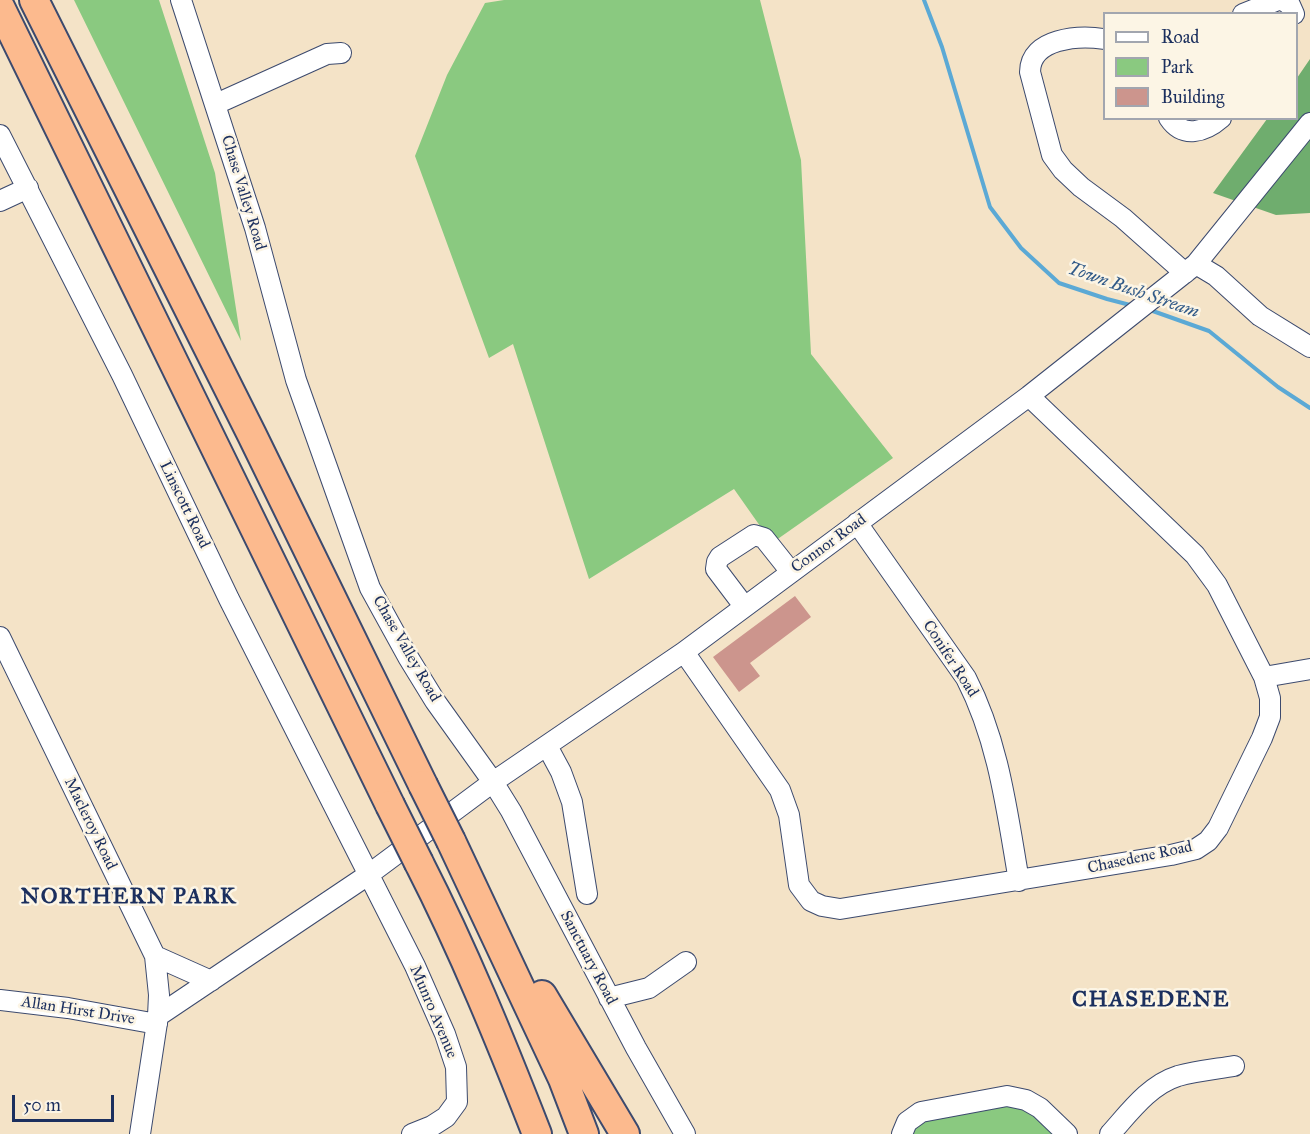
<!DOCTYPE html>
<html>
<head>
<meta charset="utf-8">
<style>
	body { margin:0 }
	#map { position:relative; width:1310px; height:1134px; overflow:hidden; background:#f4e3c7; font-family:"IM FELL Great Primer",serif }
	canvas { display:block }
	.legend { position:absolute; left:1103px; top:12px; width:195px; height:108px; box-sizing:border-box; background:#fcf5e5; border:2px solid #a2a6af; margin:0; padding:8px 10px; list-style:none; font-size:18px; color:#1b2f5e }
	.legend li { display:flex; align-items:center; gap:12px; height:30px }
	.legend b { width:30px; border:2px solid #a2a6af }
	.scale { position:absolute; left:12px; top:1095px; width:102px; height:27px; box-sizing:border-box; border:3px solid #1b2f5e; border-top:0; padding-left:8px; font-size:18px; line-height:21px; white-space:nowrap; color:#1b2f5e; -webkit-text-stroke:4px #fcf5e5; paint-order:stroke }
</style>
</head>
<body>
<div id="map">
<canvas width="1310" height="1134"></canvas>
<ul class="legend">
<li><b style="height:8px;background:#fff"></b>Road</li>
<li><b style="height:16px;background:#8ac980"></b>Park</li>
<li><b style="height:16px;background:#cc958d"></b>Building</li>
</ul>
<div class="scale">50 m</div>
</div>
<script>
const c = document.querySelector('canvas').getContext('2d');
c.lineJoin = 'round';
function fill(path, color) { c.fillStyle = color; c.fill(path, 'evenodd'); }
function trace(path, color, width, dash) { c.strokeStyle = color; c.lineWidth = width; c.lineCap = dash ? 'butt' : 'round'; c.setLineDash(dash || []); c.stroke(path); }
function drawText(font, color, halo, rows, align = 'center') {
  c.font = font + ' "IM FELL Great Primer",serif'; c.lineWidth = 5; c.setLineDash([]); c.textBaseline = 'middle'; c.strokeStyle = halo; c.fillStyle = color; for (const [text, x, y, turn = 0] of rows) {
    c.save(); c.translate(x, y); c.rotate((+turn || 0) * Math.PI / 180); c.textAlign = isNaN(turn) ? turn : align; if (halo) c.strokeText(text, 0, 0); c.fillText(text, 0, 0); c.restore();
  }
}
fill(new Path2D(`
	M74 0H159L215 173 241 341Z
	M504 0H760L801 160 811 354 893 458 772 543 734 489 589 579 513 344 489 358 415 156 447 75 485 3Z
	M1019 1102 1052 1134H904L911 1121Z`), '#8ac980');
fill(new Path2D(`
	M1310 59V213L1276 215 1213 193 1267 119 1296 118 1297 78Z`), '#6fad6e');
trace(new Path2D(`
	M924 0 942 47 990 207 1021 248 1059 283 1107 299 1134 306
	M1150 310 1209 331 1278 387 1310 408`), '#5ba9d5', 4);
fill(new Path2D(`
	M795 596 811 617 750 663 760 676 739 692 713 657Z`), '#cc958d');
const minor = new Path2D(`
	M181 0 255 228 296 380 370 588 408 657 435 701 493 782 511 811 636 1048 685 1134
	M1283 0 1290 5 1294 14
	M1243 14 1278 0
	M1104 39C1079 35 1030 38 1030 72L1052 155 1063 170 1081 187 1123 218 1185 273
	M216 104 327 54 341 53
	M1169 118C1183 139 1205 132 1221 118
	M0 135 122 375 229 599 415 966 445 1034 456 1067 457 1102 446 1117 432 1126 412 1134
	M0 201 28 188
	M1196 264 1216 276 1260 316 1310 347
	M857 523 966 678C999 742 1007 812 1019 881
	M744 606 716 569 717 562 720 557 754 535 764 538 791 572
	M0 637 155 956 159 995 158 1016
	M684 652 780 790 789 815 799 885 811 901 822 906 840 909 1171 855 1196 849 1208 841 1218 828 1262 738 1270 717V698L1264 677 1217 585 1195 555 1029 396
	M1264 677 1310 669
	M547 746 561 772 572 802 587 894
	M155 956 211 981
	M609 998 649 988 686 962
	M0 1000 68 1008 157 1024
	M140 1134 158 1016 368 875 493 782 684 652 1029 396 1196 264 1310 123
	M902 1134 907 1122 921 1112 1007 1096 1026 1100 1040 1108 1067 1134
	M1110 1134C1129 1113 1149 1085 1178 1076 1196 1071 1216 1069 1234 1066`);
const highway = new Path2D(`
	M34 0 252 435 423 785
	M0 7 390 805
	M451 841 563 1079 584 1134
	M419 863C464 951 501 1042 537 1134
	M542 995 625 1134`);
trace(minor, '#3c4a6e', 22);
trace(highway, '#3c4a6e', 32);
trace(minor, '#fff', 20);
trace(highway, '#fcba8e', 28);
const highwayBridge = new Path2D(`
	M423 785 451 841
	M390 805 419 863`);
trace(highwayBridge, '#3c4a6e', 32, []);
trace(highwayBridge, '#fcba8e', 28);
drawText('16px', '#1b2f5e', '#fcf5e5', [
	["Chase Valley Road",243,193,73],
	["Linscott Road",184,505,64],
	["Connor Road",829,544,-36],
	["Chase Valley Road",406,649,60],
	["Conifer Road",950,659,57],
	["Macleroy Road",90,824,64],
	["Chasedene Road",1140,858,-12],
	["Sanctuary Road",588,958,62],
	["Allan Hirst Drive",78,1011,9],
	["Munro Avenue",433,1012,67]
]);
drawText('italic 18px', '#315a88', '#fcf5e5', [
	["Town Bush Stream",1133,291,19]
]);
c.letterSpacing = '1.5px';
drawText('bold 22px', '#1b2f5e', '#fcf5e5', [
	["NORTHERN PARK",129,898],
	["CHASEDENE",1151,1001]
]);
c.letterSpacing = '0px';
</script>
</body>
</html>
